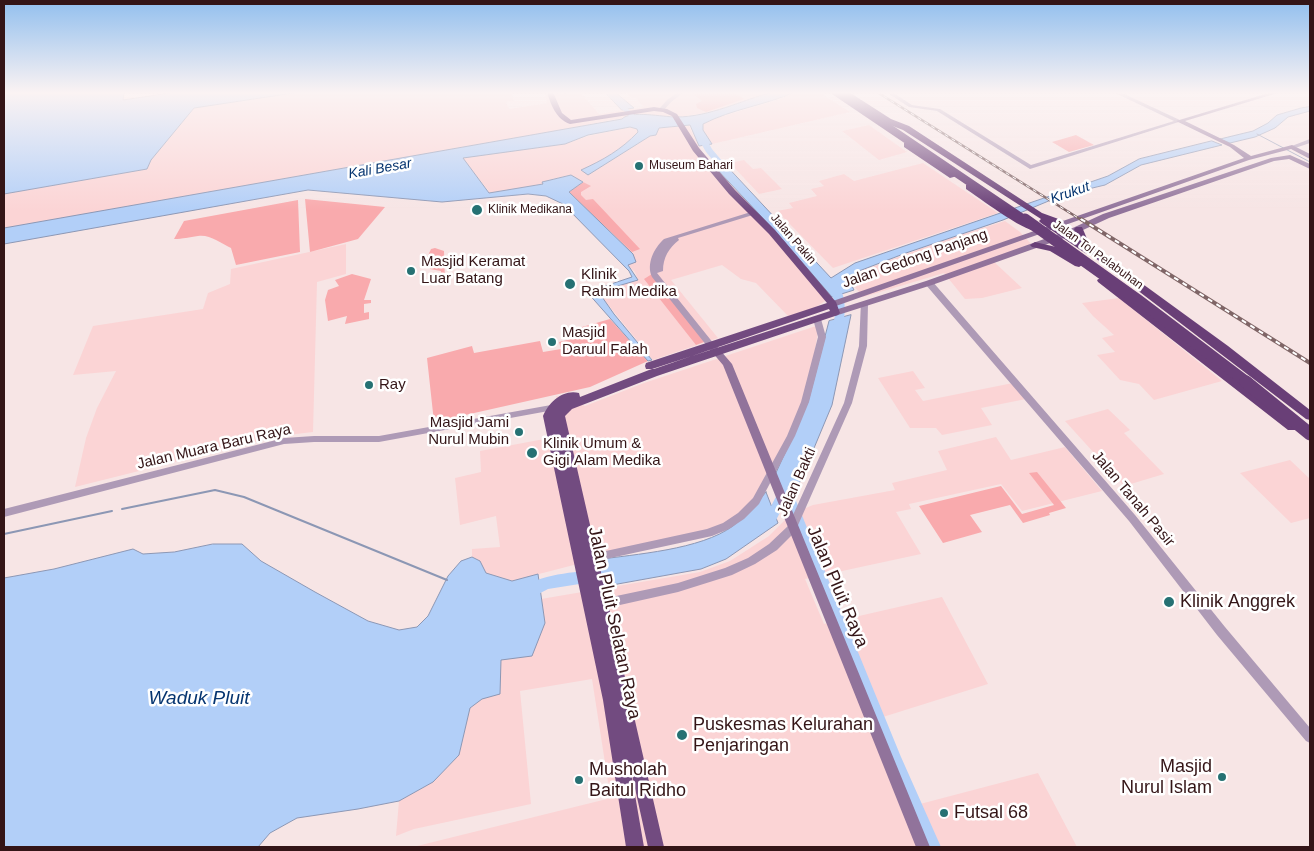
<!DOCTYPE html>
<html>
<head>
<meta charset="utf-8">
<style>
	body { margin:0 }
	#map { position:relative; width:1314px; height:851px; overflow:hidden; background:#f7e5e5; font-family:Arial,sans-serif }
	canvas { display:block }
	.frame { position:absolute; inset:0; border:5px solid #341517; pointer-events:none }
</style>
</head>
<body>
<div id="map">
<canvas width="1314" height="851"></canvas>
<div class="frame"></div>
</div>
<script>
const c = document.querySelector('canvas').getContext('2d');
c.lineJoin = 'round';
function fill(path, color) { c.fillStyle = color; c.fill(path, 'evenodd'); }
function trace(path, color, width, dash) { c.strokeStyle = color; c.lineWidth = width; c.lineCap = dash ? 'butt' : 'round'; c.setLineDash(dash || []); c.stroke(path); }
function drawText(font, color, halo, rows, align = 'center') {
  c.font = font + ' Arial,sans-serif'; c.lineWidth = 5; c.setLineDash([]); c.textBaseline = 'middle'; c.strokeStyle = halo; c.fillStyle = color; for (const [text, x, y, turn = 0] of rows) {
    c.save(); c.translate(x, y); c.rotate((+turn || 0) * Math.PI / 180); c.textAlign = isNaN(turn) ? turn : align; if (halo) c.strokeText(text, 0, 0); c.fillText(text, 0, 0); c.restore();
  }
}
fill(new Path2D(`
	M300 92H511L514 100 506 102 509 109 547 103 545 95 580 92 599 114 644 107 636 98 632 99 625 92H772L720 109 704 113 679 117 651 116 642 114 566 129 4 228V194L147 169 151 160 194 108Z
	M797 92H819L850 112 712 144 703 130V124L713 119 777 100Z
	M869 125 907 152 879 160 842 131Z
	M689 126 703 154 774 230 831 297 813 309 788 316 756 283 741 279 722 265 671 280 718 338 653 360 601 296V291L638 280 635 272 628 265 635 262 633 254 569 192 583 182 571 175 548 180 543 183 544 184 489 193 488 190 462 158 565 144 588 136 631 127 637 129 638 132 626 145 607 158 582 170 589 175 650 136 655 135 659 128Z
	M744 160 753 169 761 168 782 189 759 194 730 163Z
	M923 163 998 213 833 268 777 211 793 208 789 203 817 196 811 189 824 186 819 181 844 174 854 181Z
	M1005 221 1020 232 1034 247 992 260 1022 288 982 298 965 299 944 273 863 297 854 286 861 271 938 242Z
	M346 244V274L317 282 313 432 279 436 75 487 86 438 97 408 116 371 73 375 93 326 203 309 208 293 230 284 231 269Z
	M1119 298 1222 381 1154 400 1139 384 1120 380 1097 355 1115 352 1102 338 1114 335 1093 316 1082 303Z
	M819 325 807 401 775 471 739 518 697 539 589 561 512 581 486 573 480 561 472 557V549L500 547 496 516 460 525 455 478 481 472 480 451 566 435 556 396 585 406 644 383Z
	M913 371 925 388 915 390 923 401 1013 383 1026 399 981 408 992 425 942 435 936 428H910L878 378Z
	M1108 409 1130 430 1124 433 1164 474 1124 486 1065 421Z
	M996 437 1011 460 1065 447 1102 491 1022 511 1001 484 909 504 911 509 896 512 921 554 805 579 824 624 942 597 988 684 867 722 901 809 1038 773 1077 847H413L619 796 608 782 592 679 520 691 531 804 414 829 396 836 399 801 433 782 459 755 470 708 482 699 501 660 545 623 541 599 700 572 730 561 769 536 791 514 813 505 895 490 892 483 947 470 938 451Z
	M1290 460 1310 479V518L1291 523 1240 473Z`), '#fbd4d5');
fill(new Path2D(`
	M734 92 744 99 706 112 697 108 696 104 702 101 692 93Z
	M1076 135 1094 145 1069 152 1052 142Z
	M583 182 591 186 581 192V195L586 200 593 199 640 249 632 252 569 192Z
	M305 199 385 207 358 239 310 252Z
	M298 200 300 252 236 265 231 248C221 243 209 234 198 236 189 237 183 239 174 239L184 221Z
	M435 248 444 251 445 282 428 284 440 278 441 271 430 269 431 264 425 262 431 249Z
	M352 274 371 279 364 300H371V303L364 304V313L369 312V319L345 324 347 316 328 321 325 300 328 290 339 286 335 280Z
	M652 274 709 340 696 345 644 279Z
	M610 319 648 361 590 387 434 422 427 358 472 346 474 353 540 341 543 352 561 349 559 342 571 339 568 331Z
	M1037 472 1066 508 1049 513 1050 515 1023 523 1010 505 970 515 982 532 943 543 919 506 1001 486 1022 514 1054 505 1029 473Z`), '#f9aaad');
const water = new Path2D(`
	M4 92H129L124 93 123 100 176 92H300L194 108 151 160 147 169 4 194Z
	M605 92H615L634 108 622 110Z
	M773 92H795C766 105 732 109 703 124V130L712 144 699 146 690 125 659 128 656 135 650 136 588 175 581 170C603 160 621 150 638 132L637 129 630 127 588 135 565 144 463 158 489 193 543 184 542 182 571 175 583 182 569 192 633 254 636 262 628 265 638 280 601 291 600 294 614 314 652 360 648 361 587 292 632 277 629 271 563 204 546 196 528 194 442 202 308 190 4 244V228L622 119C630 110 663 117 676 117 710 117 742 100 773 92Z
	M1310 107V111L1288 117 1275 128 1255 137 1230 143 1220 139 1253 131 1268 123 1277 115 1301 108Z
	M1212 141 1222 145 1141 165 1105 185 1063 195 1003 220 906 253 859 271 851 284 854 290 832 297 775 231 713 165 723 162 831 278 855 263 1108 176 1139 159Z
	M851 315 832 405 789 508 775 475 808 402 829 321Z
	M766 492 778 523 726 559 701 569 601 587 595 560C636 554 700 550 733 526 746 516 756 504 766 492Z
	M213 544H242L261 561 315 592 368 621 399 630 417 627 428 616 448 576 461 561 472 557 480 561 486 573 512 581 538 574 545 623 532 656 501 660 500 694 482 699 470 708 459 755 433 782 399 801 358 809 297 818 270 833 258 847H4V578L54 569 133 549 143 554 174 552Z`);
fill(water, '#b2cff8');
trace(water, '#8c97b4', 1);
trace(new Path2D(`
	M1257 134 1310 162`), '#8c97b4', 1);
trace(new Path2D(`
	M122 509 215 490 244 497 447 580
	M4 534 112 511`), '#8c97b4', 2);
fill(new Path2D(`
	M605 92H612L636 117V119H632Z
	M696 131H702L712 149 733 174 732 176H726L706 152 695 133Z
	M829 280C850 288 845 316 842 333L837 336 832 333C836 311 839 302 824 283Z
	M785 485 789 487 792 491 901 757 941 847H924L887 762 785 503 775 522 764 527 760 526 758 522 760 518 767 514 781 487Z
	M592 570 597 572 599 576 597 580 592 582 548 589 527 600 522 598 520 594C529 574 573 573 592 570Z`), '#b2cff8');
fill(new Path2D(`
	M678 92H684L671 102 664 110H660L659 109 667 100Z
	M886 92H892L912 105 940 109 1031 165 1174 121 1113 92H1120L1182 121 1030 169 937 111 909 107Z
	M1310 139V143L1292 149 1289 147Z
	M754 211 757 213 756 214 678 238 679 240C669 248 663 257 663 271L657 273 714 344 713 346H707L652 277C646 264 654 248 664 239Z
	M926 281H932L1135 515 1225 627 1310 728V743L1306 741 1217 635 1129 521 926 285Z
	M861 302H867L868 304 867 346 852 403 795 532 777 550 755 564 732 575 678 592 602 609 598 607 597 604 598 601 602 599 678 583 725 568 748 558 769 544 788 526 844 403 859 346Z
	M814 317H820L821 319 826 337 809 402 795 436 759 504 744 519 729 529 712 536 592 562 588 561 587 558 588 555 592 554 707 529 723 523 738 513 753 498 787 436 801 402 818 337 813 319Z
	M551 405 555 408 554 410 379 442H314L284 444 4 517V509L284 438 314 436H379Z`), '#ae9ab6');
fill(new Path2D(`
	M1272 92H1281L1185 121 1234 145 1251 156 1292 145 1310 154V159L1291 149 1249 160 836 306H830L829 304 830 302 1244 158 1230 147 1176 121Z
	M1290 155 1310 164V169L1289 159 1274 161 1109 218 1070 236 932 285 838 315 835 316 831 313 832 311 926 281 1064 232 1103 214 1271 158Z
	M711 342 714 343 732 364 930 847H916L723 365 706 345Z`), '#91739b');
fill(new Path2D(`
	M547 92H553L562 113 571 120 654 107 667 109 677 114 699 148 735 190 775 230 836 302 840 313 838 315 657 376 572 409 565 416 664 847H648L630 766 644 847H626L603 700 543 416C549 402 563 389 579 393L580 397 649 370 830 311 829 309 654 369H646L645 366 646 363 827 303 769 234 729 194 693 151 672 116 663 112 654 111 570 124C556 119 551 105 547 92Z`), '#724b80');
fill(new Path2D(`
	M840 92H849L891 119 909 126 1042 213 1064 221V225L1054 224 1078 240 1074 229 1076 227H1082L1088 241 1107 258 1228 346 1310 410V420L1306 419 1090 254 1085 253 1041 223 1039 221 1041 219 903 130 885 123Z
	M904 143H910L957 176 950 178 904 147Z
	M969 184 972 185 1039 229 1037 231C1026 233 978 197 966 189V185Z
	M1035 242 1056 247 1084 264 1079 267 1075 266 1050 251 1032 247 1030 245Z
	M1102 277 1296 424 1298 427 1296 430H1288L1098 282 1097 280Z`), '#693f77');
const railFar1 = new Path2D(`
	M877 92 1083 221`);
const rail = new Path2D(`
	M1081 219 1310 363`);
trace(railFar1, '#806667', 2.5);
trace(rail, '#806667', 4);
trace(railFar1, '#fff', 1, [4]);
trace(rail, '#fff', 2, [5]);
trace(new Path2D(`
	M836 92 1027 221`), '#693f77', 8);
trace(new Path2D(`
	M1025 219 1137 299 1248 383`), '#693f77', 11);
trace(new Path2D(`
	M1246 382 1310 434`), '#693f77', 13);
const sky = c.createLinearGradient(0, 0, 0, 211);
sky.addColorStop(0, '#92bfee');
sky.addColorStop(0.44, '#fbf3f3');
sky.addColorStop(1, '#fbf3f300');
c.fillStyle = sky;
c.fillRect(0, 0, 1314, 211);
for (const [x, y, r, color] of [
	[639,166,5,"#267173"],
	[477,210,6,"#267173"],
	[411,271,5,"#267173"],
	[570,284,6,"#267173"],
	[552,342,5,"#267173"],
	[369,385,5,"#267173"],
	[519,432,5,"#267173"],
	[532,453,6,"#267173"],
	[1169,602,6,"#267173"],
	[682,735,6,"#267173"],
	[1222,777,5,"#267173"],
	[579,780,5,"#267173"],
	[944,813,5,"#267173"]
]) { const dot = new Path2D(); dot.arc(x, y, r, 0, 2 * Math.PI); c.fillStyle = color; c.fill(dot); trace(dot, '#fff', 2); }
drawText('12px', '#341517', '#fff', [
	["Museum Bahari",649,166],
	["Klinik Medikana",488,210]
], 'left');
drawText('12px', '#341517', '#fff', [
	["Jalan Pakin",793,239,49],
	["Jalan Tol Pelabuhan",1098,255,36]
]);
drawText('italic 14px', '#063570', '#fff', [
	["Kali Besar",380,169,-10],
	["Krukut",1070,193,-19]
]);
drawText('15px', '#341517', '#fff', [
	["Jalan Gedong Panjang",915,259,-19],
	["Jalan Muara Baru Raya",214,447,-13],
	["Jalan Bakti",797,482,-66],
	["Jalan Tanah Pasir",1133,499,50]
]);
drawText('15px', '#341517', '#fff', [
	["Masjid Keramat",421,262],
	["Luar Batang",421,279],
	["Klinik",581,275],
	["Rahim Medika",581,292],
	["Masjid",562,333],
	["Daruul Falah",562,350],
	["Ray",379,385],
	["Masjid Jami",509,423,"right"],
	["Nurul Mubin",509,440,"right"],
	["Klinik Umum &",543,444],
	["Gigi Alam Medika",543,461]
], 'left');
drawText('18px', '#341517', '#fff', [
	["Jalan Pluit Raya",837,587,67],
	["Jalan Pluit Selatan Raya",614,623,78]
]);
drawText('18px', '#341517', '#fff', [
	["Klinik Anggrek",1180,602],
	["Puskesmas Kelurahan",693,725],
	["Penjaringan",693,746],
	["Masjid",1212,767,"right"],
	["Nurul Islam",1212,788,"right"],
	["Musholah",589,770],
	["Baitul Ridho",589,791],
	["Futsal 68",954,813]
], 'left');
drawText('italic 19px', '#063570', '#fff', [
	["Waduk Pluit",199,699]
]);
</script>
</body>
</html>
